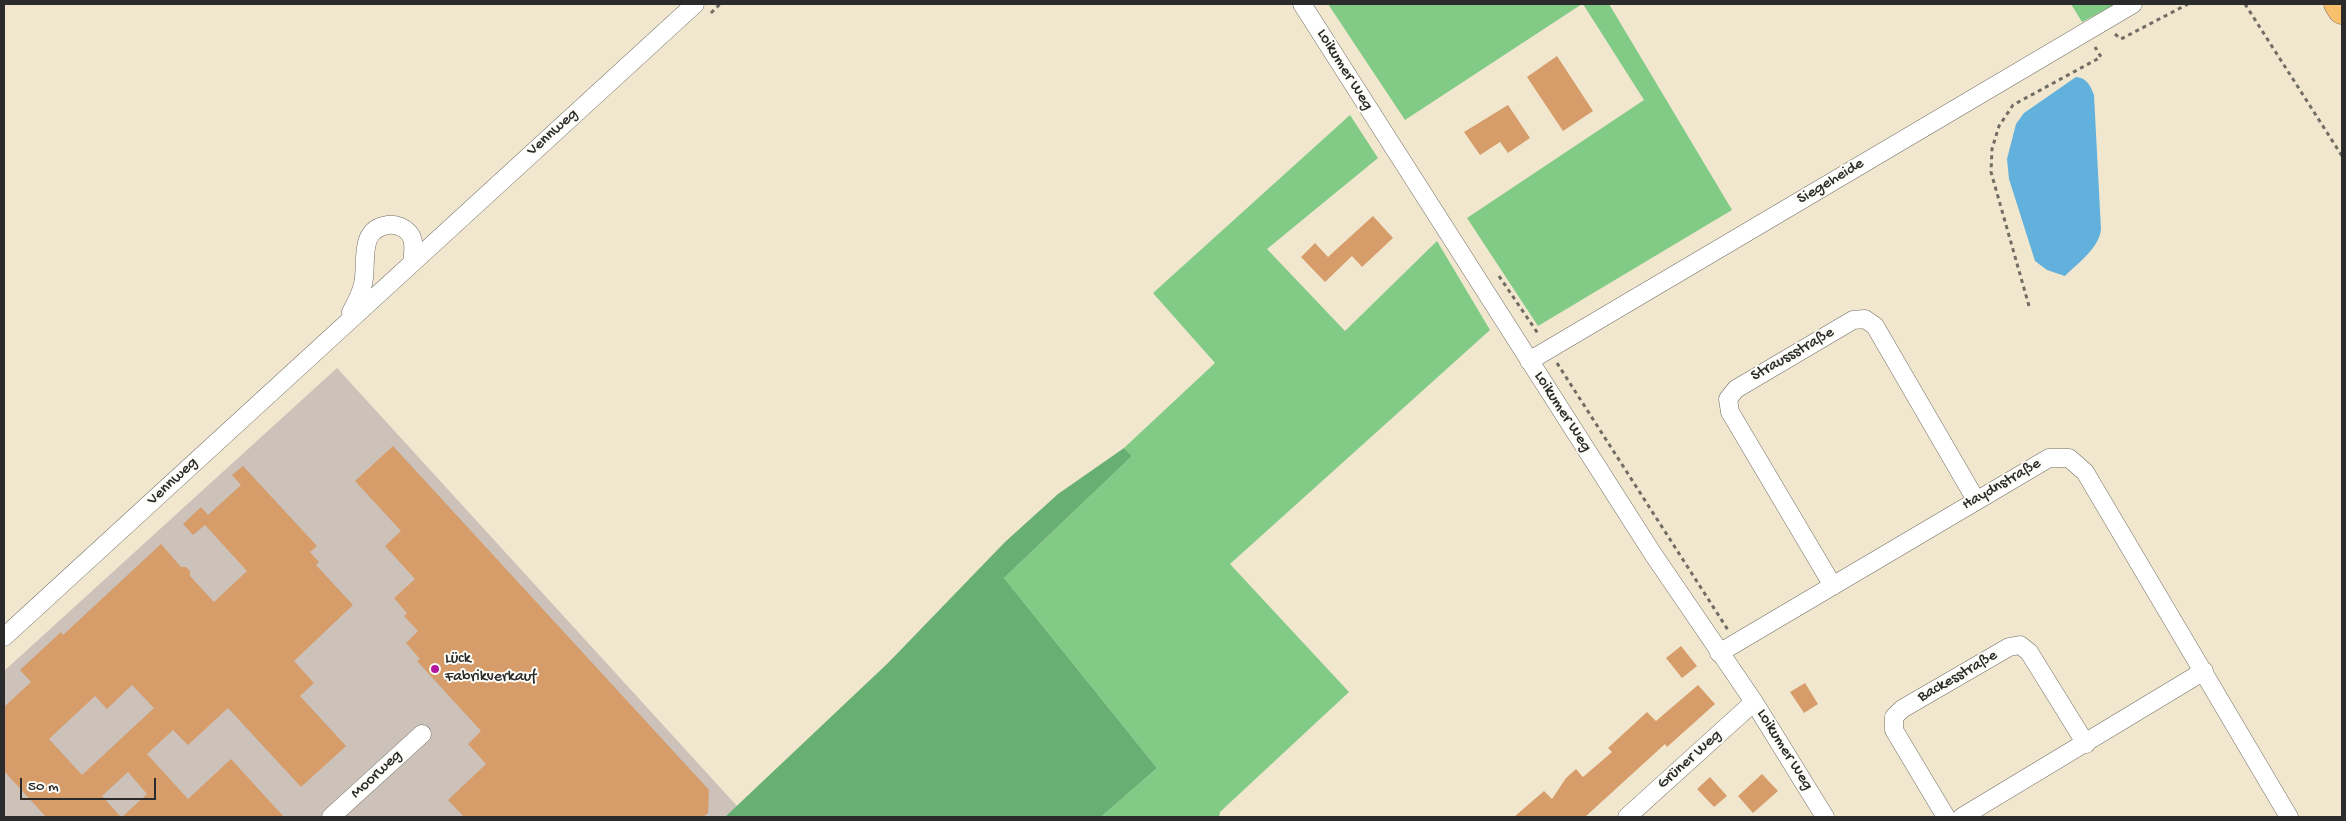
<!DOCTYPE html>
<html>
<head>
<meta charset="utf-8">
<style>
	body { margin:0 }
	#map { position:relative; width:2346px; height:821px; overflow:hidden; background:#f1e7ce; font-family:"Gochi Hand",sans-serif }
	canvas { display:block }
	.frame { position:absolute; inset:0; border:5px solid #2b2b2b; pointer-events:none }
	.scale { position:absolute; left:20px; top:778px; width:136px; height:22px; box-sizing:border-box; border:2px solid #2b2b2b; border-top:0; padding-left:6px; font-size:15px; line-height:18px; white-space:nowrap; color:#2b2b2b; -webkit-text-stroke:4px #fdfcf7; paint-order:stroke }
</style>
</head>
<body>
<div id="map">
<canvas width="2346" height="821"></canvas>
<div class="frame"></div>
<div class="scale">50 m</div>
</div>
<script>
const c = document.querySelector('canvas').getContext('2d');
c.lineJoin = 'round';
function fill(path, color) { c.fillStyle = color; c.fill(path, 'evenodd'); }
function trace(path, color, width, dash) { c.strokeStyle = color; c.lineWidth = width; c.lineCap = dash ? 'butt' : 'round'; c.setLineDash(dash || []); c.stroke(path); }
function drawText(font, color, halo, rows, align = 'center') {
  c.font = font + ' "Gochi Hand",sans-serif'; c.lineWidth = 4; c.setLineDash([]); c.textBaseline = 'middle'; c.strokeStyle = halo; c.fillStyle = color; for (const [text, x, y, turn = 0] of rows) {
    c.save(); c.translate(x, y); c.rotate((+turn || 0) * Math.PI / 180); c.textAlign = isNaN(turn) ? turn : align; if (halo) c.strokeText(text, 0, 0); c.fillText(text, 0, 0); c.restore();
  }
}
fill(new Path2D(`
	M337 368 737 806 725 817H4V671Z`), '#ccc2b9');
fill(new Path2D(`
	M1328 4H1582L1405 120Z
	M1583 4H1609L1732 210 1538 326 1467 218 1644 100Z
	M2071 4H2116L2082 22Z
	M1350 115 1378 158 1267 249 1345 331 1437 241 1490 330 1230 564 1349 692 1220 812 1219 817H1101L1157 768 1004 578 1132 456 1124 448 1215 363 1153 293Z`), '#81cb87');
fill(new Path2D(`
	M1124 448 1132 456 1004 578 1157 768 1101 817H725L888 663 1005 542 1058 494Z`), '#68af74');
fill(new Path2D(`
	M2076 77C2087 78 2090 85 2094 95L2101 230C2098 249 2078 263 2065 276L2047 270 2035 261 2009 179 2007 159 2016 124 2024 113Z`), '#62b0dc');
fill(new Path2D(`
	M1557 56 1593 111 1563 131 1527 77Z
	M1508 105 1530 138 1508 153 1500 142 1480 155 1464 132Z
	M1373 216 1393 238 1362 267 1352 256 1325 282 1301 257 1315 243 1328 257Z
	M393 446 709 790 708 813 703 817H464L448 800 486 764 468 744 481 731 417 661 420 659 406 643 418 631 404 616 407 613 394 598 415 579 385 546 401 531 355 481Z
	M243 466 317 546 310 552 319 562 316 565 353 605 294 661 314 683 300 696 346 746 301 787 228 708 188 745 173 730 147 754 188 799 231 759 284 817H122L147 794 128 772 102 796 121 817H46L4 771V707L31 682 20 670 61 632 63 635 161 544 181 567H186L190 571V576L214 602 247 571 205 525 193 535 183 524 201 507 208 515 241 485 232 475ZM132 685 154 708 82 775 49 739 95 696 107 709Z
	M1681 646 1697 666 1682 678 1666 658Z
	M1805 683 1818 704 1804 713 1790 692Z
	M1698 685 1715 704 1667 747 1665 744 1585 817H1514L1544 791 1552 799 1566 778 1576 769 1583 777 1612 752 1608 748 1647 712 1656 721Z
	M1762 774 1778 791 1753 813 1738 796Z
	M1710 777 1727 796 1714 807 1697 789Z`), '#d69d6b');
const minor = new Path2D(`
	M1302 4 1653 554 1754 702 1825 817
	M351 312C356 303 361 294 363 284 368 264 357 229 388 225 395 224 404 227 409 233 416 241 413 254 412 263
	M1529 361 2133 4
	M1833 586 1730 412 1728 399 1736 389 1853 320 1865 319 1875 326 1976 500
	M4 637 695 4
	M1719 653 2049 458H2069L2085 472 2289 817
	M331 817 422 734
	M1627 817 1754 702
	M1946 817 1894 730V717L1902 709 2009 647 2020 645 2029 652 2086 744
	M1962 817 2204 671`);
const trunk = new Path2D(`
	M2338 4 2342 10`);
trace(minor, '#706d64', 19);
trace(trunk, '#706d64', 29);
trace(new Path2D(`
	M2245 4 2342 156
	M711 13 720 4
	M2115 34 2121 39 2188 4
	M1499 276 1539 335
	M2029 306 1991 172 1992 149 1999 126 2013 105 2101 57 2095 47
	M1557 363 1728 630`), '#706d64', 3, [4, 4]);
trace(minor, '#fff', 18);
trace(trunk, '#f8bf6c', 28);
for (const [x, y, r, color] of [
	[435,669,5,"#b5179e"]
]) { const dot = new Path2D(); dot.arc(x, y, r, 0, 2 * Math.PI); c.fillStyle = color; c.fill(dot); trace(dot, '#fdfcf7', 2); }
drawText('16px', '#2b2b2b', '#fdfcf7', [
	["Loikumer Weg",1344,70,58],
	["Vennweg",553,133,-42],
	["Siegeheide",1831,182,-31],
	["Straussstraße",1793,355,-30],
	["Loikumer Weg",1562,412,57],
	["Vennweg",173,482,-43],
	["Haydnstraße",2002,485,-30],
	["Backesstraße",1958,677,-30],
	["Loikumer Weg",1784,750,58],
	["Grüner Weg",1690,760,-42],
	["Moorweg",377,775,-43]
]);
drawText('16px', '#2b2b2b', '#fdfcf7', [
	["Lück",445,660],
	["Fabrikverkauf",445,678]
], 'left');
</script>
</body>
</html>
